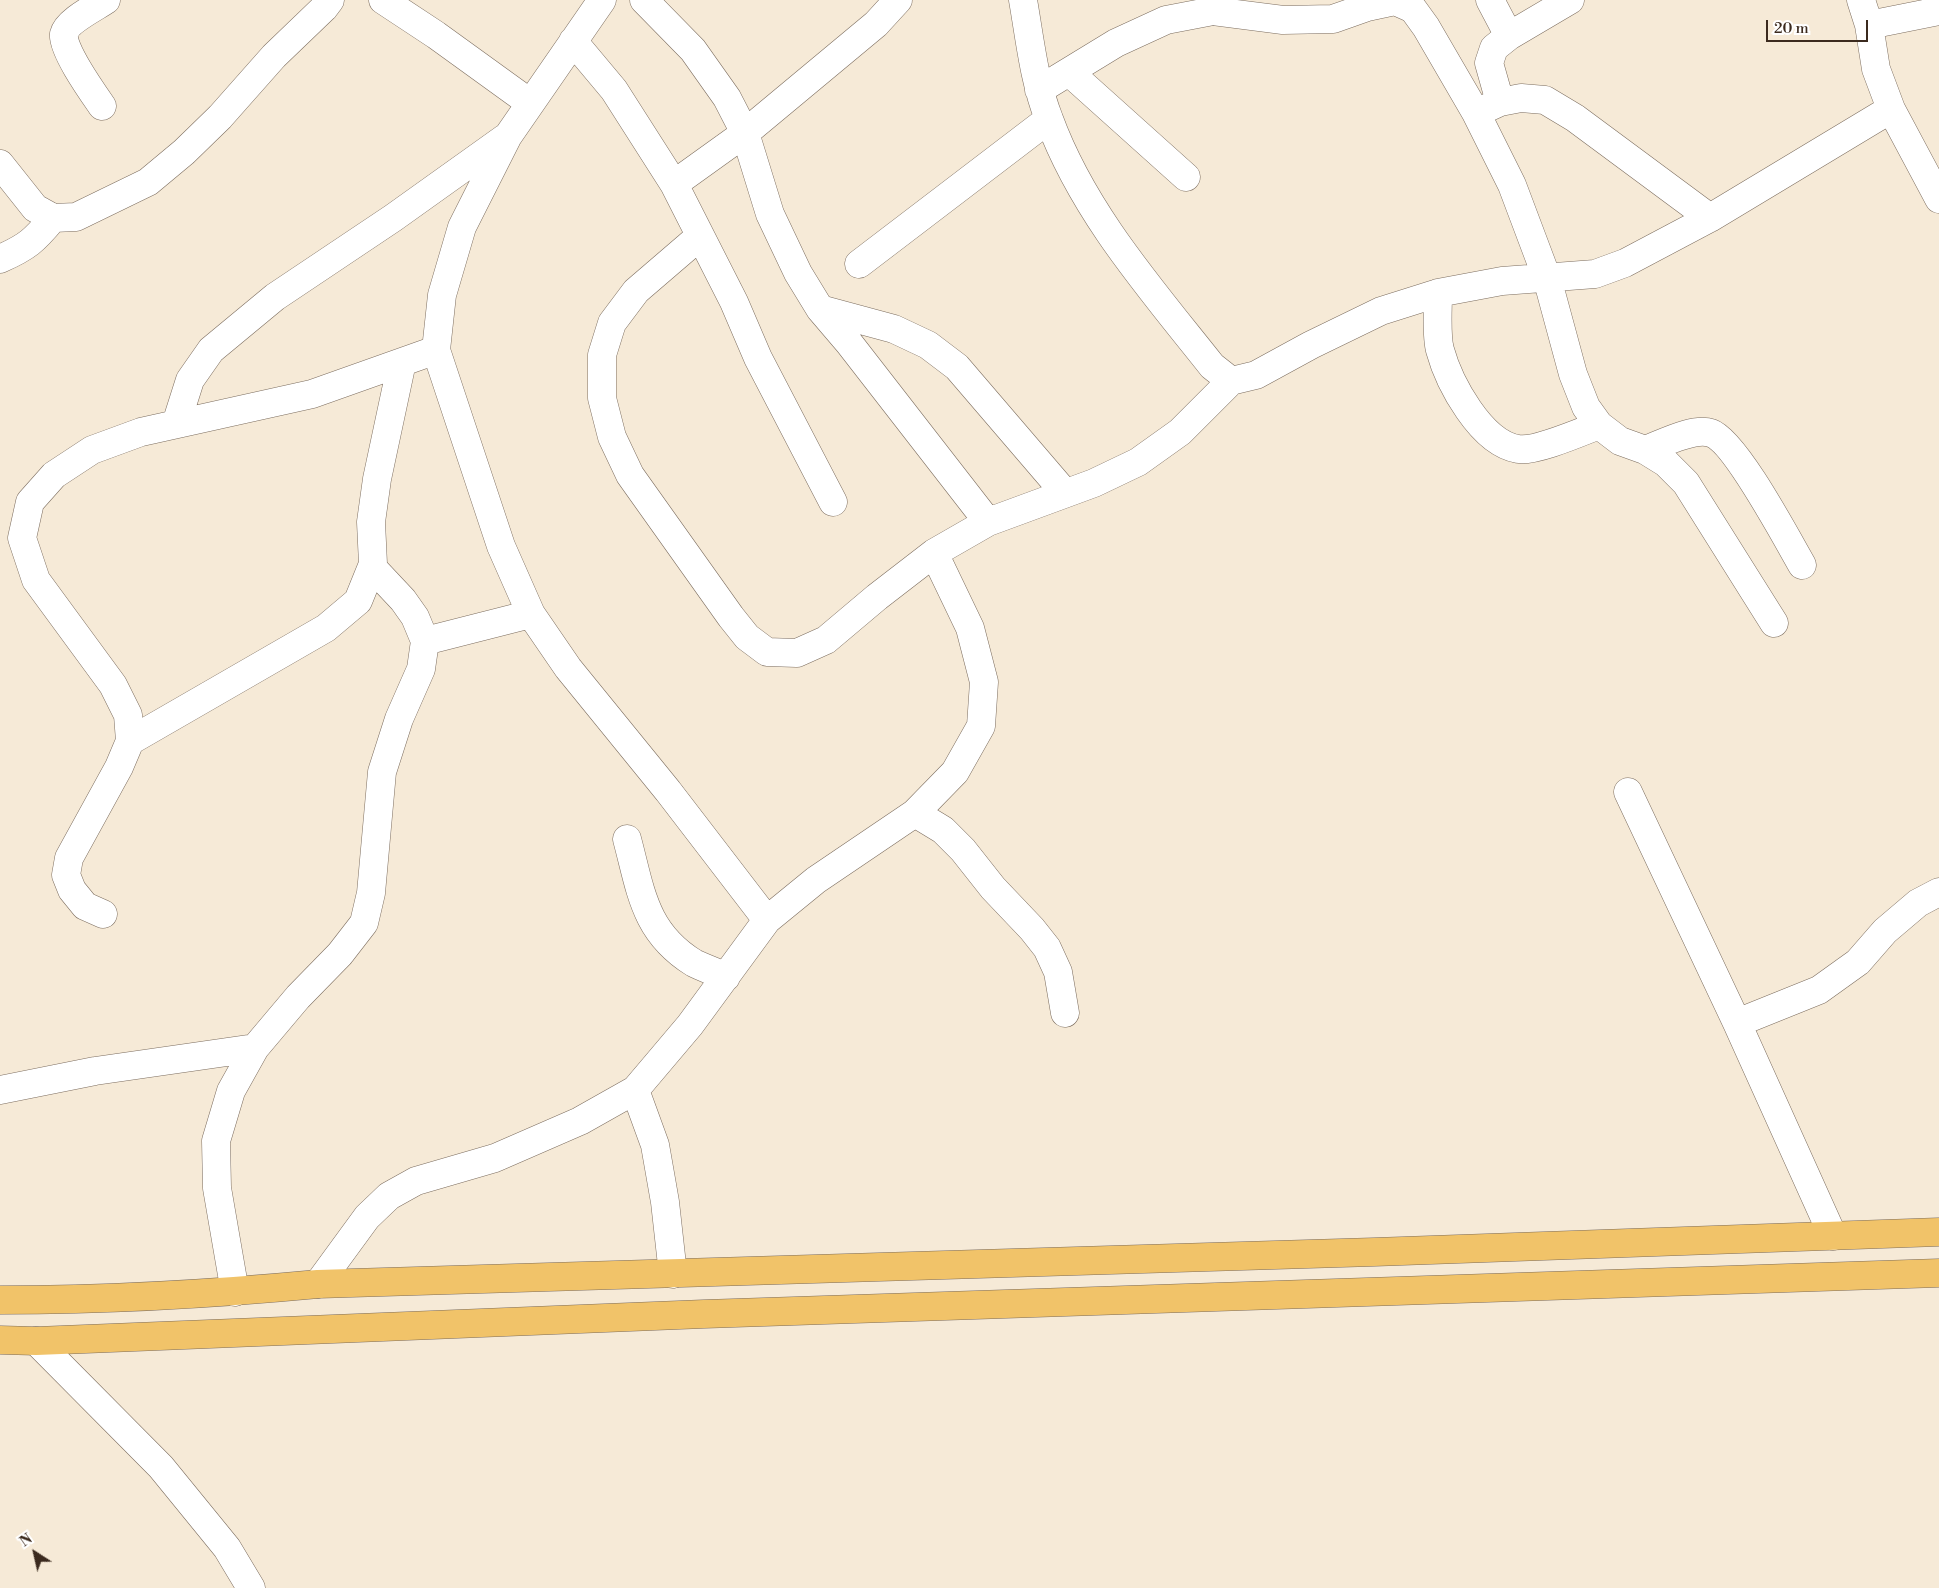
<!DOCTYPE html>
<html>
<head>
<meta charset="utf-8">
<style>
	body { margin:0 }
	#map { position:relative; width:1939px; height:1588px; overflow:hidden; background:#f6ead7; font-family:"Libre Bodoni",serif }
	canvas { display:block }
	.north { position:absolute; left:10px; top:1528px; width:50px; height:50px; -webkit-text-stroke:4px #fff; paint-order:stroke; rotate:325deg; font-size:14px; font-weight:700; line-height:20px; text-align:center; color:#3b2a1e }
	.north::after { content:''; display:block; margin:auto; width:18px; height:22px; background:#3b2a1e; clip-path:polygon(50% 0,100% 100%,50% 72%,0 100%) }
	.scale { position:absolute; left:1766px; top:20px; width:102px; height:22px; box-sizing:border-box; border:2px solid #3b2a1e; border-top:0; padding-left:6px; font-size:15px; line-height:18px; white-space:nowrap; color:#3b2a1e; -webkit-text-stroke:4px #fff; paint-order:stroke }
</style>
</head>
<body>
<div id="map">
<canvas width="1939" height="1588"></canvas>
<div class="north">N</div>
<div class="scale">20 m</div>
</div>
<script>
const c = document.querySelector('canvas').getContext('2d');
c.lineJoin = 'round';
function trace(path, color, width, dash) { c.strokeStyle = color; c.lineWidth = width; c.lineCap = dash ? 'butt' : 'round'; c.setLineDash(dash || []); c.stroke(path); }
const minor = new Path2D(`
	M383 0 436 35 530 103
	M602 0 508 136 462 227 442 295 436 350 501 546 531 614 568 668 668 791 767 920
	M644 0 693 50 727 98 745 133 770 214 798 273 820 309 849 343 988 522
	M1023 0C1030 40 1034 81 1049 119 1083 212 1151 289 1212 366L1231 381 1256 375 1311 345 1381 311 1438 293 1502 281 1595 274 1625 263 1710 218 1891 109
	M1490 0 1509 36
	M1861 0 1869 25 1876 69 1891 109 1939 199
	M1869 25 1939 11
	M573 41 614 90 674 184 734 302 758 358 833 502
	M1069 72 1186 177
	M1039 90 1116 43 1166 20 1213 11 1283 20 1333 19 1367 7 1395 1 1413 9 1426 27 1476 113 1512 185 1547 278 1573 374 1586 407 1599 425 1620 441 1645 450 1666 463 1686 483 1774 623
	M1500 102 1489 63 1494 48 1509 36 1570 0
	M102 106C93 93 61 48 64 34 67 21 96 7 106 0
	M1476 113 1500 102 1521 98 1545 100 1575 118 1710 218
	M0 164 35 208 53 218 76 217 148 182 184 152 220 117 274 56 324 8 330 0
	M674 184 745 133 876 24 898 0
	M700 236 636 291 612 323 602 355V398L612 437 630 475 731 617 747 637 767 652 797 653 826 640 877 597 934 553 988 522 1094 483 1138 462 1180 432 1231 381
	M0 259C27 247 34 241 53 218
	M859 264 1049 119
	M1438 293C1438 308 1436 336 1440 350 1449 383 1481 443 1518 449 1535 452 1581 432 1599 425
	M820 309 894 329 928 345 957 367 1065 493
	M176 424 190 380 211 350 275 297 393 218 505 138
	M1645 450C1662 444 1693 427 1711 433 1735 441 1787 539 1802 565
	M425 641 531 614
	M130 741 326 628 358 601 373 564 371 522 377 479 402 362
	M1628 792 1737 1023 1833 1236
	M915 813 943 830 963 850 993 888 1032 929 1047 948 1058 972 1065 1013
	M627 839C641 891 644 932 694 963 704 968 716 972 726 977
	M103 914 85 906 72 890 66 875 69 858 119 767 130 741 128 715 113 685 36 580 22 538 30 502 54 475 92 450 141 432 312 394 436 350
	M1737 1023 1819 990 1858 962 1885 931 1918 903 1939 892
	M0 1090 95 1071 255 1048
	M635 1090 655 1145 665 1202 673 1274
	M318 1284 367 1217 389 1196 416 1181 495 1158 580 1121 635 1090 690 1025 767 920 816 880 915 813 955 772 981 726 984 682 970 628 934 553
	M235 1292 217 1188 216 1141 231 1091 255 1048 298 997 340 954 364 923 371 893 382 772 399 719 421 669 425 641 415 617 403 600 372 567
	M36 1341 161 1467 227 1548 251 1588`);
const major = new Path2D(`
	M0 1300C106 1300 212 1294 318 1284L1374 1252 1939 1232
	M0 1340 36 1341 704 1314 1939 1273`);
trace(minor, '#7c6d5f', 29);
trace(major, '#7c6d5f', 29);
trace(minor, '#fff', 28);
trace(major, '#f1c369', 28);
</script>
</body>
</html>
